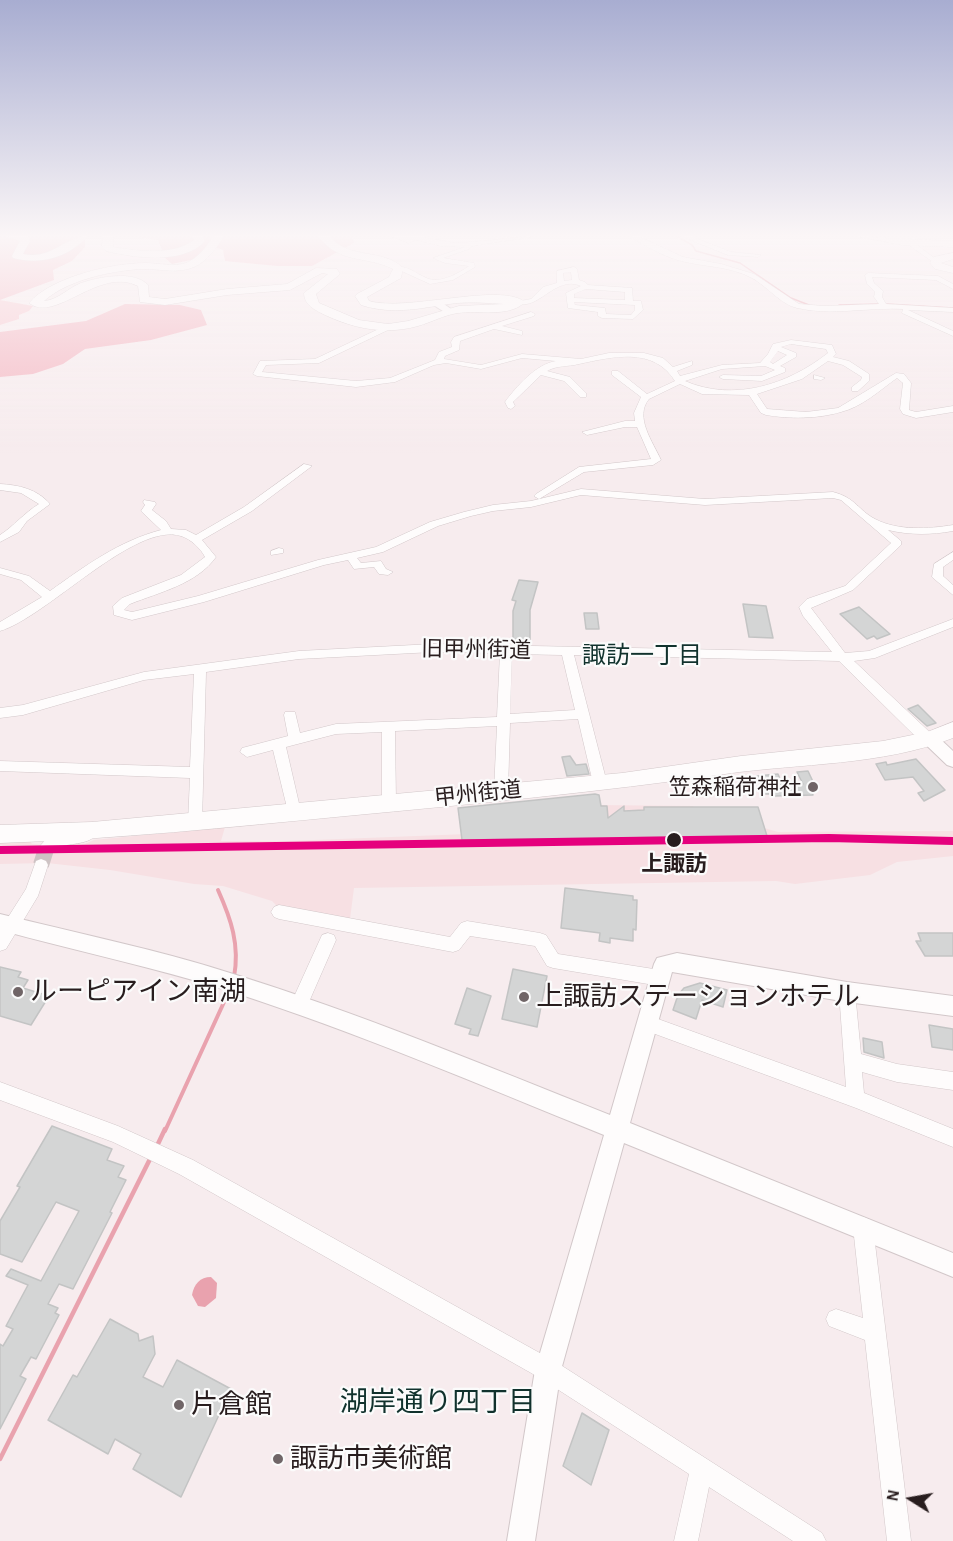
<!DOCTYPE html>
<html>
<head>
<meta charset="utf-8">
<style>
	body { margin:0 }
	#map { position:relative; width:953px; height:1541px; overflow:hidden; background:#f7ecee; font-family:"Alegreya Sans",sans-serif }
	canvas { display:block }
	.north { position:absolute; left:881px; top:1469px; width:60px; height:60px; -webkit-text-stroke:4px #fbfbfb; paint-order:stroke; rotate:281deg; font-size:16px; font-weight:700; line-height:24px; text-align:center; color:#281d1e }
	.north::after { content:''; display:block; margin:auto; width:21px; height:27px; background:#281d1e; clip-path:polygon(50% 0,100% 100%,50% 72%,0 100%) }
</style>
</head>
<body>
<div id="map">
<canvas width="953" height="1541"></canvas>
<div class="north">N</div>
</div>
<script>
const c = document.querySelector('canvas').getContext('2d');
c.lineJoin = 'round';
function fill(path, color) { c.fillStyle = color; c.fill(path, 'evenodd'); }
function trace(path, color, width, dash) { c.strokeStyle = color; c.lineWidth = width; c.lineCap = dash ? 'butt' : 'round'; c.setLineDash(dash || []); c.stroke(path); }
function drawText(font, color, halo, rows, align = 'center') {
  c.font = font + ' "Alegreya Sans","Noto Sans JP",sans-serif'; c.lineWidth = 4.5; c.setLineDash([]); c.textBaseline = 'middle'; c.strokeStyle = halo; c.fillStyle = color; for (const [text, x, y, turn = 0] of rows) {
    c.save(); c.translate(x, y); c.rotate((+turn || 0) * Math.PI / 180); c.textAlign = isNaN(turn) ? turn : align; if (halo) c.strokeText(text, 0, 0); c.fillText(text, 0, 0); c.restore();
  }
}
fill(new Path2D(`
	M596 805 693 806 694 808 778 832 953 831V856L897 862 870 875 795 884 776 881 354 888 350 919 277 906 272 901 223 886 194 884 110 870 47 863 0 864V841L29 840 32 844 43 845 85 844 94 840 225 827 221 841H288L545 831Z`), '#f7e0e3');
fill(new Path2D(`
	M0 300 33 306 29 311 19 315V319L0 325Z`), '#f8c8d0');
fill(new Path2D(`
	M0 237H85V247L72 261 53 270 54 280 0 300Z
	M137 237H352L354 243 312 266H277L225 261 223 250 209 245 196 259 172 264 165 258 158 240Z
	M125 304 180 305 201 310 207 325 151 340 85 349 63 364 33 374 0 377V332L86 321Z`), '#f4b8c3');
fill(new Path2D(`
	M211 1277 217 1283 216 1298 205 1307 198 1306 192 1295C194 1284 200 1277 211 1277Z`), '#e9a2ae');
trace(new Path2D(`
	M678 237 692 245 696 251 740 263 791 298 809 305
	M494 240 518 237
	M887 304 953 308
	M839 305 880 304`), '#e9a2ae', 1.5);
trace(new Path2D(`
	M218 890C231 919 240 945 234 977
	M165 1131 230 989`), '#e9a2ae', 4);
trace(new Path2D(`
	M157 1146 165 1129
	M0 1459 151 1157`), '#e9a2ae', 4.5);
const building = new Path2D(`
	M519 580 538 582 530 610V640L513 639V611L516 601 512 600Z
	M743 604 766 606 773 638 749 637Z
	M859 607 890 634 877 639 874 636 867 639 840 614Z
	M584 613H597L599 629H586Z
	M918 705 936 723 927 726 908 709Z
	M570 756 576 765 586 764 589 774 567 776 562 757Z
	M916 759 945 790 924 801 918 793 924 791 913 777 885 780 876 764 886 762 887 765Z
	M808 771 816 788 810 787 813 795 775 796 774 794H764L757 776 778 774 782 784H803L797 772Z
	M595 794 599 795 601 806H607L608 818 624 806V811L644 810V807H758L767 836 462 840 458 808Z
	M565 888 633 896V900H637L636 930 633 929V941L610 938V943L599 941 600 933 561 928Z
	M918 933H953V956H925L916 941H921Z
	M0 967 21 972 18 977 28 980 23 988 49 996 31 1025 0 1016Z
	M513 969 547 976 537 1027 502 1019Z
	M700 983 727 990 723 1007 702 1000 696 1019 673 1010 678 995 684 988Z
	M467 988 491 996 478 1036 469 1034 471 1029 455 1024Z
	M929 1025 953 1029V1050L932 1047Z
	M863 1038 882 1042 884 1058 864 1052Z
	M52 1126 112 1149 107 1160 124 1166 118 1177 126 1180 110 1212 112 1213 73 1289 59 1284 48 1304 58 1308 55 1313 59 1315 36 1359 31 1357 20 1376 26 1379 0 1429V1344L3 1346 13 1329 6 1326 28 1285 6 1276 11 1269 41 1281 79 1211 56 1202 22 1262 0 1254V1221L20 1187 17 1186Z
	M110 1319 138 1334 139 1341 153 1336 155 1354 143 1377 163 1387 177 1360 231 1389 181 1497 133 1469 141 1454 115 1439 108 1454 48 1420 73 1375 77 1377Z
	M582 1413 609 1430 591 1485 563 1466Z`);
fill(building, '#d4d5d5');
trace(building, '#c3c4c4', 1.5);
trace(new Path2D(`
	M41 865 47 846`), '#cec3c4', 16, [16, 8]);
const minor = new Path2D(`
	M393 237H422L455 243 531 237 472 246 469 249 443 258 474 263 475 267 453 280 430 284 395 268C405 263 419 276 429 279 442 283 459 273 469 266L445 263 433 258 465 247 441 246 416 240 409 243Z
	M631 237H640L683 257 721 264 754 274 799 304 824 306 879 304 874 297 875 292 867 284 865 275 868 273 938 276 953 284V289L936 280 872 277 874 283 883 291 882 297 886 304 953 308V312L908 310 953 331V336L902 313 903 309C869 307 831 316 797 308 780 304 767 286 752 278 730 266 704 267 681 261 665 257 645 246 631 237Z
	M683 237H693L731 252 761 255 758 257 728 255Z
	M914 242H918L917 245 937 260V262H933L910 246V244Z
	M574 267 577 269 579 280 585 282 588 285 632 288 633 301H641L643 310 633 319 602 318 598 316V312L568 308 566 293 581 286C555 274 537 314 515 302L531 299 543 287 557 283V271ZM571 272 572 280 564 281 563 273ZM586 289 625 292V300L574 298V294ZM574 302 635 305V310L631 315 606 314 605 308 575 305Z
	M531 312 535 314 534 316 502 326 522 331V335L494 329 460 341 459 350 445 356 444 359 481 365 522 354 581 359 609 353H644L663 358 673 367 692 361V365L677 371 680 376 722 365 760 363 768 354 773 344 791 340 832 345 836 354 833 357 849 361 869 374V381L858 391H852V387L861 380 862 377 843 365 828 361 802 379 757 394 767 409 806 412 838 408 896 373 904 374 911 383 909 410 916 412 953 406V412L916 418 903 414 900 409 903 383 897 378C880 390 862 407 841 412 818 419 789 419 766 415L761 413 749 395 702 394 680 384 649 399C634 417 653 442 661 460L653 465 584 472 539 499 534 496 536 494 579 467 651 459 637 427H625L587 435 582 432 625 421H635L634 413 641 397 612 375V371H618L647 394 675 381C653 346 612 357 579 364 567 367 558 365 547 371L570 377 586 393V397H580L564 381 541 375 513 402 515 406 511 409 508 408 505 402C516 387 536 364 556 361L522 358 481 369 446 363 434 365 395 382 356 387 257 376 253 374 260 361 315 359 385 326H388V330L319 363 266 365 262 372 356 381 390 378 435 360 439 352 452 347 451 342 454 337ZM791 344 826 349 828 353C787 385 734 402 685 381L722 369 765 366 775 370 761 376 723 375 719 377 723 379 762 381 785 372V368L780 366 796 357V353L781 347ZM778 351 787 355 773 364 770 362Z
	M814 375 825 378 821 380 814 379Z
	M304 464 312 466 252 511 202 540 216 557C197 584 160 592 130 604L124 610 132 612 198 596 318 560 376 547 430 522 464 512 493 505 531 501 581 489 705 499 833 492C856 498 858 510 875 519 898 531 928 529 953 525V531C931 535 909 535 888 530L901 541V545L853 590 811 608 845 653 869 651 953 619V627L875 658 854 661 937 739 930 744 913 734 839 661 574 655 607 783 605 787H595L593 783 578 719 510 723 508 791 506 795H496L494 791 497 726 395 731 396 803 394 807H384L382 803V732L336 734 286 747 301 812 299 816H289L273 750 247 757 240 752 242 748 288 736 284 715 285 712H295L300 733 336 724 497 717 500 653 433 652 299 659 206 672 202 822 200 826 195 828 190 826 188 822 190 778 0 771V761L190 767 194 674 144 680 23 715 0 718V708L23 705 144 672 299 651 433 644 832 652 803 616 799 607 807 599 845 586 891 543 841 500 833 498 705 505 581 495 531 507 493 511 471 516 438 526 383 552 357 558 361 563 381 561 386 569 393 572 388 575 379 574 374 567 354 569 348 560 324 565 204 602 132 620 114 615 113 606 122 598 181 575 205 557C201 549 191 539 181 536 135 521 47 617 0 631V622L42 597 21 580 0 574V568L29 576 50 591C85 566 119 541 161 530L141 511 145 505 143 502 144 500 155 502 156 504 152 510 166 521 171 529 186 530 196 535 244 507ZM512 654 562 655 575 710 510 714Z
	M0 484C19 485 37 489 50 504L27 521 19 532 0 542V535C14 526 24 513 39 504L21 493 0 490Z
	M279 548 283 549V553L271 555V551Z
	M953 552V560L943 567V576L953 585V595L932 577 934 564Z
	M92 825 97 827 99 831C92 844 75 843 62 846 56 847 52 850 47 852L42 850 40 846 47 838 79 832Z
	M41 859 46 861 48 865 38 896 6 949 0 951V930L26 889 36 861Z
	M279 905 450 937 461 923 467 921 540 933 546 935 558 954 660 970 666 973 668 978 666 983 660 986 553 968 547 966 535 946 470 936 459 950 453 952 279 919 274 917 271 912 274 907Z
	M328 933 334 935 336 940 305 1011 299 1013 293 1011 291 1005 293 999 322 935Z
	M847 984 853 987 855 992 861 1054 897 1064 953 1072V1090L897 1082 862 1072 864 1093 953 1129V1147L856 1108 647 1031 641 1029 639 1023 641 1017 647 1015 846 1087 839 992 841 987Z
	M0 1082 118 1126 193 1160 556 1362 822 1533 826 1541H793L709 1487 698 1541H674L689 1474 540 1378 179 1174 113 1142 0 1100Z
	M863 1217 870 1220 873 1227 911 1541H887L865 1340 829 1326 826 1319 829 1312 836 1309 863 1318 853 1227 856 1220Z`);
const tertiary = new Path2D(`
	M435 302H441L454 311 446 313 435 306Z
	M930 733 936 735 953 751V767L947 765 924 743 922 739 924 735Z
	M0 914C76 933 155 949 230 973 359 1013 484 1065 610 1115L654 964 657 958 677 953 847 982 953 996V1016L847 1002 672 972 630 1123 953 1253V1277L624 1143 561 1370 535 1541H507L535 1370 604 1135C480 1085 357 1032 229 991 154 967 76 951 0 930Z`);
const primary = new Path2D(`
	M8 237H28L30 241 23 254C52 260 63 237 87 237 67 258 41 265 13 258L12 256 20 241Z
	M103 237H113V247C138 251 173 256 194 240L192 237H202L205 241C183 265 135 258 106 251L102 246Z
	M213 237H223C217 248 206 262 194 267 178 274 161 269 144 269 113 270 67 280 44 301 58 300 68 288 81 283 99 277 134 270 148 285L149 297 165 299 227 289 287 284 316 268 337 269 340 274 316 294 319 303 359 320 388 324 408 321 459 306 504 304C489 303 473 302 457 303 424 307 395 316 361 305L355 296 357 294 389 277 393 269C365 255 341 265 319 237H330C350 260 383 248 403 268L401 278 367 297 369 301C406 312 501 282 525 302 509 318 478 310 458 313 444 315 432 322 418 326 386 335 355 329 325 315 315 310 304 305 304 293L328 274 322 273 290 290 227 295 165 305 140 302 138 286C99 266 55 324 29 303 51 277 113 263 145 263 158 263 174 267 186 263 197 259 207 246 213 237Z
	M860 237 953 241V247L902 245Z
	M953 253V259L941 263 953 267V273L935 269 930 263 934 257Z`);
const trunk = new Path2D(`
	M953 722V738C881 766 801 763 725 774 599 792 473 804 346 816 231 827 116 839 0 843V825L92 822 622 773 741 756 883 741 927 732Z`);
trace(minor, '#d2c7c9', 1);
trace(tertiary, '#d2c7c9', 2);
trace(primary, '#d2c7c9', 1);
trace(trunk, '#d2c7c9', 1);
fill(minor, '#fefcfc');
fill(tertiary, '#fefcfc');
fill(primary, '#fefcfc');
fill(trunk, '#fefcfc');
trace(new Path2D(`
	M0 850 829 838 953 841`), '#e5007d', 8);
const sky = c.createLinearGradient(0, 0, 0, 453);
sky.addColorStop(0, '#a8add1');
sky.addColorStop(0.52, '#fbf6f7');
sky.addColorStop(1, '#fbf6f700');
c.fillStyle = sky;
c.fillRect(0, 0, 953, 453);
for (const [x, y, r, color] of [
	[813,787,6,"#706567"],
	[674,840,8,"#281d1e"],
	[18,992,6,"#706567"],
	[524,997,6,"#706567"],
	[179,1405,6,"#706567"],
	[278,1459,6,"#706567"]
]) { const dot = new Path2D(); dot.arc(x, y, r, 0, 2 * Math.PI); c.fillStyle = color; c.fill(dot); trace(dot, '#fbfbfb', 2); }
drawText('22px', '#281d1e', '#fbfbfb', [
	["旧甲州街道",476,650,1],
	["甲州街道",478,794,-6]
]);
drawText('22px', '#281d1e', '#fbfbfb', [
	["笠森稲荷神社",801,787]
], 'right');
drawText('bold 22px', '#281d1e', '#fbfbfb', [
	["上諏訪",674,864]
]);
drawText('24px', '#11322d', '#fbfbfb', [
	["諏訪一丁目",642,656]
]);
drawText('27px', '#281d1e', '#fbfbfb', [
	["ルーピアイン南湖",30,992],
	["上諏訪ステーションホテル",536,997],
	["片倉館",191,1405],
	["諏訪市美術館",290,1459]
], 'left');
drawText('28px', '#11322d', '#fbfbfb', [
	["湖岸通り四丁目",438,1403]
]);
</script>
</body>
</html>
